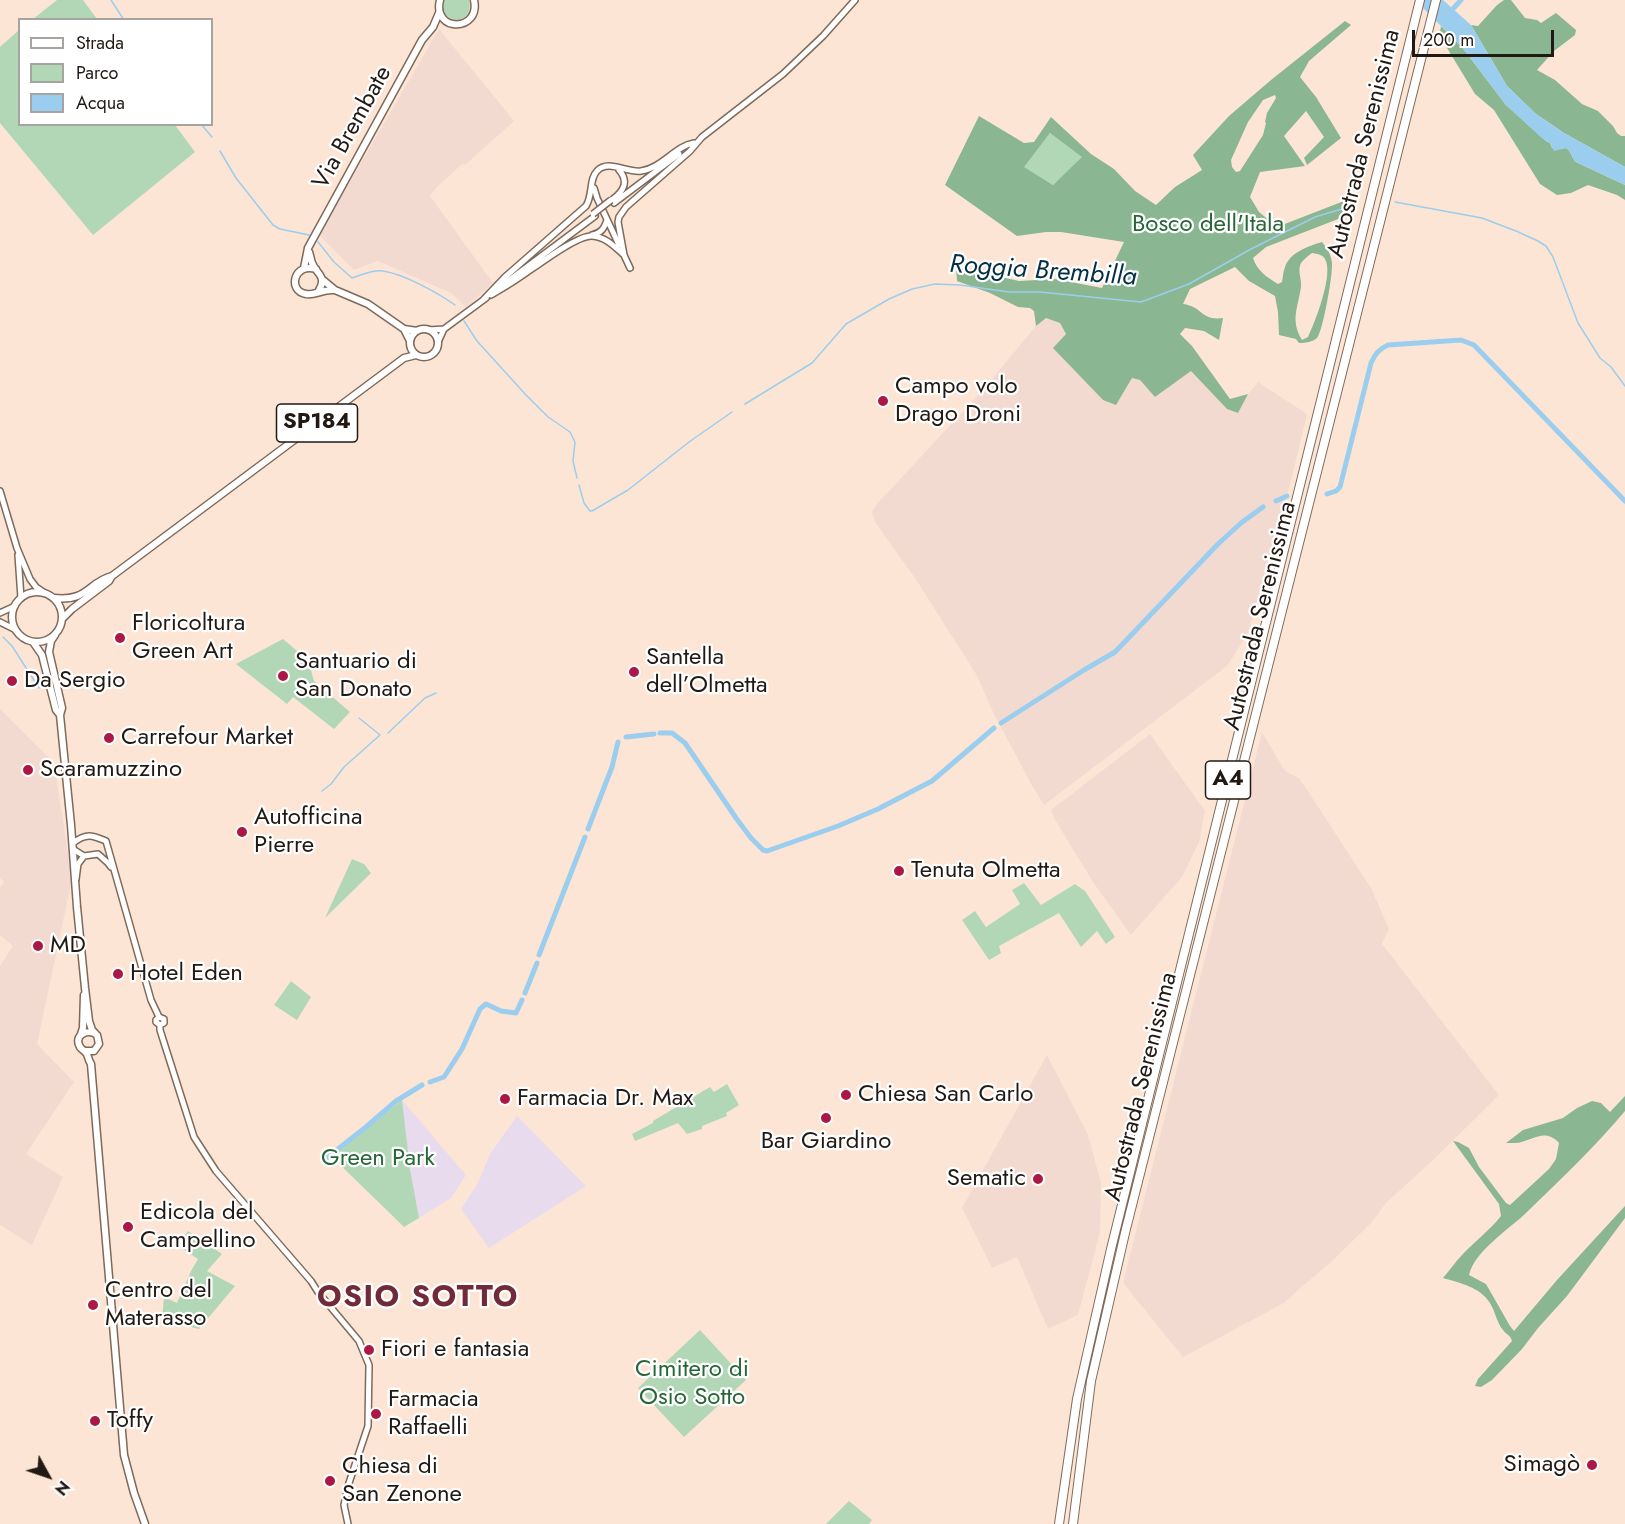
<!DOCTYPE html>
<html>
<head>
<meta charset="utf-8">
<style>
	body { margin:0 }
	#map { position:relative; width:1625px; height:1524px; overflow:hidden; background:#fce5d4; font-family:Jost,sans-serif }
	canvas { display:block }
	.legend { position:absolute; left:18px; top:18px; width:195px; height:108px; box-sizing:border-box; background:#fff; border:2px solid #a6a3a1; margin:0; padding:8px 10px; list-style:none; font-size:18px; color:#211913 }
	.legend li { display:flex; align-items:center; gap:12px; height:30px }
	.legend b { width:30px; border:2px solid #a6a3a1 }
	.north { position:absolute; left:18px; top:1446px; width:60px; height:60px; -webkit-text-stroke:4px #fff; paint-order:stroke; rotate:130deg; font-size:16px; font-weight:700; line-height:24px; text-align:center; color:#211913 }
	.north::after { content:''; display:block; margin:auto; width:21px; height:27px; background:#211913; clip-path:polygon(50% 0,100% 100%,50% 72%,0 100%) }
	.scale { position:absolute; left:1412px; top:30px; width:142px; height:27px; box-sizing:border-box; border:3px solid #211913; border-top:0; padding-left:8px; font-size:18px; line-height:21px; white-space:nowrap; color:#211913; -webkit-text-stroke:4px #fff; paint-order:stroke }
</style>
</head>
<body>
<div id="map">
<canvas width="1625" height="1524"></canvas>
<ul class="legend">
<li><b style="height:8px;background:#fff"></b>Strada</li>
<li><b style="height:16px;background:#b2d7b7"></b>Parco</li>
<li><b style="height:16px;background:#9bceee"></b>Acqua</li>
</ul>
<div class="north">N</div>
<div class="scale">200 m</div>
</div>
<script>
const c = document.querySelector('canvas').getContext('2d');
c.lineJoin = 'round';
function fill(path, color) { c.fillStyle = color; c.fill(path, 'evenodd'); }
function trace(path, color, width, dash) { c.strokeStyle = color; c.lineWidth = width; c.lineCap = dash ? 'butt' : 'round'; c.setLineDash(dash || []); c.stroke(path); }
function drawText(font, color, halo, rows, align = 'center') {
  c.font = font + ' Jost,sans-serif'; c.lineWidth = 4.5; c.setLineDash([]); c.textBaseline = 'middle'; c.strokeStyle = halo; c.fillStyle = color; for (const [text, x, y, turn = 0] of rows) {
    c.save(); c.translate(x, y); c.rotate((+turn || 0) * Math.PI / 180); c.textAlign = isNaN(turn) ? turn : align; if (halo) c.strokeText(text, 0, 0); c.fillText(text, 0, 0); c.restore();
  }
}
fill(new Path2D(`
	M439 29 514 121 465 165 462 164 435 189 430 196 493 283 466 307 451 293 378 261 354 270 319 235Z
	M1045 318 1060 323 1066 334 1054 348 1103 400 1116 404 1132 378 1140 380 1155 397 1191 371 1227 409 1238 412 1248 394 1258 382 1307 414 1291 481 1248 633 1227 666 1044 805 1031 784 993 712 976 674 917 581 875 522 872 512 877 504 982 391 1036 326Z
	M0 709 54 763 72 879 37 1044 74 1082 26 1154 63 1177 32 1245 0 1225V966L13 946 0 935V888L4 882 0 878Z
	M1262 732 1285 771 1300 779 1371 888 1389 929 1382 944 1499 1095 1432 1161 1386 1203 1371 1223 1332 1261 1282 1304 1183 1357 1123 1283Z
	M1150 734 1205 811 1199 842 1182 877 1131 935 1093 882 1054 818 1051 810Z
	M1047 1055 1088 1135 1101 1183 1100 1232 1078 1315 1048 1329 1017 1257 992 1268 962 1208Z`), '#f3dad1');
fill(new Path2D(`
	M402 1100 466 1175 451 1198 419 1218 407 1153Z
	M517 1116 586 1186 489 1248 461 1209 478 1183 490 1154Z`), '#e9dbee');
fill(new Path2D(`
	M57 0H83L97 19H33Z
	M444 0H469C474 19 453 28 443 11Z
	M19 30 20 124 175 125 195 152 93 235 0 123V47Z
	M1050 133 1083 157 1053 185 1023 167Z
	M283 639 308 660 314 681 350 712 334 729 293 697 287 704 236 664Z
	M352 859 364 864 371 873 325 918Z
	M1024 883 1041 905 1075 884 1085 891 1115 937 1106 944 1097 931 1081 947 1059 913 999 946 1001 953 989 960 962 920 975 911 986 927 1020 904 1012 890Z
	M291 981 311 997 297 1020 274 1005Z
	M727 1084 739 1105 726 1113 727 1116 702 1126V1129L687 1134 678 1123 635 1141 632 1134 653 1123V1121L710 1087 714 1092Z
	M402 1100 410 1169 419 1218 404 1227 331 1156Z
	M188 1231 222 1254 207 1271 235 1286 199 1329 162 1320 164 1297 177 1303 191 1271 198 1259 177 1245Z
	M700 1330 746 1380 684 1437 638 1388Z
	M849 1501 872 1520 869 1524H826Z`), '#b2d7b7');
fill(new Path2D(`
	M1504 0H1511L1525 18 1537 20 1541 23 1556 13 1576 30 1575 35 1554 51 1537 70 1555 80 1582 104 1598 111 1613 126 1617 133 1621 136H1625V167L1564 133 1536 114 1507 86 1471 25 1478 26 1497 5Z
	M1345 21 1351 25 1309 61 1300 77 1316 97 1341 138 1307 165 1304 158 1324 137 1306 111 1284 136 1305 166 1260 172 1250 197 1259 212 1277 227 1344 201 1354 200 1351 214 1266 247 1253 258C1257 271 1267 277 1278 284L1282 282C1283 277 1283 272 1285 267 1290 252 1309 246 1322 242 1328 249 1331 255 1332 263 1333 274 1323 331 1317 338 1313 342 1305 343 1299 343L1296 339 1279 335 1278 312 1275 296 1249 281 1235 267 1190 289 1183 304C1204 307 1200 321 1223 318L1219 340 1204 331 1185 328 1180 334 1192 346 1230 399 1248 394 1238 413 1227 409 1191 371 1155 397 1140 380 1132 378 1116 405 1103 400 1053 348 1066 334 1060 323 1046 318 1036 326 1034 311 1030 308 1018 307 990 293 957 281 956 267 1019 281 1055 279 1102 288 1124 242 1061 232H1046L1017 236 945 185 979 116 1024 143 1034 142 1051 117 1091 154 1114 169 1135 191 1156 205 1175 187 1202 170 1193 155 1229 116 1271 80ZM1275 95 1276 98 1267 113 1265 122 1266 123 1263 135 1240 171 1236 172 1232 167 1231 160 1248 122 1263 100ZM1050 133 1082 157 1053 185 1024 167ZM1312 253C1317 254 1322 254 1325 259 1334 274 1315 322 1308 337L1302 340C1290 320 1298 308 1301 287 1302 279 1297 271 1301 263 1304 259 1308 256 1312 253Z
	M1441 26 1462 47 1506 105 1546 141 1550 143 1552 148 1559 149 1566 148C1572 152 1571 157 1576 162L1625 185V200L1617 195 1588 185 1571 193 1557 195 1540 184 1494 110 1475 94 1444 43 1440 32Z
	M1625 1096V1111C1595 1147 1561 1179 1528 1211 1510 1229 1475 1250 1469 1275L1486 1284 1510 1326 1514 1331 1557 1280 1625 1206V1218L1567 1296 1538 1328 1522 1349 1492 1380 1481 1387 1475 1386 1478 1379 1512 1341C1510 1334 1506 1335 1503 1330 1497 1323 1495 1311 1490 1303 1480 1287 1460 1283 1443 1278 1450 1270 1455 1262 1462 1255 1474 1242 1490 1230 1501 1216L1499 1204 1453 1141 1458 1142 1469 1148 1479 1167 1506 1203 1510 1205 1549 1169 1556 1159 1559 1143C1545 1127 1533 1141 1516 1143 1513 1143 1509 1143 1506 1143L1523 1130 1563 1118 1577 1108 1592 1101 1601 1103 1610 1112Z`), '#8bb692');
fill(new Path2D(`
	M1415 0H1443L1471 25 1507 86 1536 114 1564 133 1625 167V185L1576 162C1571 157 1572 152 1566 148L1554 151 1550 143 1543 139 1506 105 1462 47Z`), '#9bceee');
trace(new Path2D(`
	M111 0 124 20
	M201 124 212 137
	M220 151 236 178 273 225 280 229 309 235
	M1395 202 1482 218 1516 231 1538 241 1546 246 1553 257 1578 323 1600 358 1611 367 1625 386
	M318 242 334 262 352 278C361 275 374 269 383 271 404 274 438 293 455 305
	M464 321 477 341 526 395 548 417 570 432 575 442 573 461 577 478
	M745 404 812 363 846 324 889 299 912 289 935 284 960 285 1009 292H1040L1141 302 1189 284 1251 249 1315 217 1355 205
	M579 485 584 503 590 511H592L628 490 689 442 732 412
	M3 637 12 646 39 688
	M388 733 425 698 436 693
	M322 791 331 784 344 767 380 735 359 718`), '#9bceee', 1.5);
trace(new Path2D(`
	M1450 12 1461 0
	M1327 494 1336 491 1340 487 1371 363C1375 354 1379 349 1388 345L1461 340 1474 345 1625 501
	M1276 501 1287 496
	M1001 723 1084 670 1115 652 1218 544 1241 523 1263 507
	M660 733H672L685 743 736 818 751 838 763 850 767 851 838 826 878 809 932 781 994 728
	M626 737 654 734
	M588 829 612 767 618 742
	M539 955 585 837
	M525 993 537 963
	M430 1082 444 1077 462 1049 480 1009 486 1004 501 1011 516 1013 522 1000
	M324 1160 366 1127 396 1101 422 1085`), '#9bceee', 5);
const secondary = new Path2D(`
	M594 188 597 198 619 245
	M613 199C624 191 629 181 619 170
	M614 203 679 154
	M592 235C601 233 604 229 607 220
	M623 253 630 268
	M624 255 618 222 619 217 626 207 690 151 702 137 783 74 823 36 855 0
	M500 287 595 216
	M491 295C498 291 505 287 511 283 528 273 575 235 592 236 606 237 614 246 624 255
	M484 299 505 277 586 206C593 195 589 179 597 171 608 159 627 173 641 171 662 168 675 146 694 143
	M429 330 444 329
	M438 342 444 329 486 298
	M0 491 17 548 30 579 36 587 45 593
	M18 555 21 598
	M0 613 15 606
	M0 622 16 630
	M73 843C86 833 92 835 106 841L151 1000 159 1017 164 1019V1023L160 1025
	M73 849 84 856 98 854 108 863 111 867
	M76 879 78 864 84 856
	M159 1017 156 1020V1022L160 1025V1030L194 1137 216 1171 311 1281 318 1292 359 1341 369 1365 368 1426 349 1483 344 1505 348 1524`);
const primary = new Path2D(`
	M440 0C432 33 481 32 474 0
	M309 252C310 255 311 260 312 263 317 275 328 276 318 292
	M304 268 308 248 422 40 433 27 439 13
	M316 269C294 262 287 291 306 294 314 296 323 289 334 290
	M323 280 335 290 368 304 404 329
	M410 343a14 14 0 1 1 28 0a14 14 0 1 1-28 0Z
	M410 341 404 329 417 331
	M12 617a25 25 0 1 1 50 0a25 25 0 1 1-50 0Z
	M54 598C88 602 88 582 112 576
	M63 618 72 609 109 581 112 576 404 358 416 355
	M55 635 51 641 49 652 62 708 60 715 71 825 77 907 85 988 89 1021 92 1030 95 1033
	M33 642 42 655 56 710 60 715
	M81 1034 83 1028 84 995
	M86 1051H94L99 1044 97 1035C88 1028 73 1035 80 1047 82 1050 85 1051 87 1054 88 1057 89 1061 91 1064L124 1455 134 1493 145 1524`);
const highway = new Path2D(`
	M1059 1524 1077 1399 1111 1249 1420 0
	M1073 1524 1091 1381 1125 1233 1436 0`);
trace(secondary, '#7e6a5b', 8);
trace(primary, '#7e6a5b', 9);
trace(highway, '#7e6a5b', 10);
trace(secondary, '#fff', 5);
trace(primary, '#fff', 6);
trace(highway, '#fff', 8);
const secondaryBridge = new Path2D(`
	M593 214 611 200`);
trace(secondaryBridge, '#7e6a5b', 8, []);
trace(secondaryBridge, '#fff', 5);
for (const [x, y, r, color] of [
	[883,401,6,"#ac1844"],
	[120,638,6,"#ac1844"],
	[634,672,6,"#ac1844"],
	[283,676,6,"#ac1844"],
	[12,681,6,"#ac1844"],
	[109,738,6,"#ac1844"],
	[28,770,6,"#ac1844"],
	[242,832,6,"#ac1844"],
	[899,871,6,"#ac1844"],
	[38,946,6,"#ac1844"],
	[118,974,6,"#ac1844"],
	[846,1095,6,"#ac1844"],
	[505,1099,6,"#ac1844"],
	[826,1118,6,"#ac1844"],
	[1038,1179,6,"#ac1844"],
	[128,1227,6,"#ac1844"],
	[93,1305,6,"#ac1844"],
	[369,1350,6,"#ac1844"],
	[376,1414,6,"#ac1844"],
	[95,1421,6,"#ac1844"],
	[1592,1465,6,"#ac1844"],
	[330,1481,6,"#ac1844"]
]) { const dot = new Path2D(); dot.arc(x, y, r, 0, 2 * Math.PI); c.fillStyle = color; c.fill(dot); trace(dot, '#fff', 2); }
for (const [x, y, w] of [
	[317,423,81],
	[1228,780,45]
]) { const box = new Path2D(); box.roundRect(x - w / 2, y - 19, w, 38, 4.5); c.fillStyle = '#fff'; c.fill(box); trace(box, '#211913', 1.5); }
drawText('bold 22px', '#211913', null, [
	["SP184",317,423],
	["A4",1228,780]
]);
drawText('24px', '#211913', '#fff', [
	["Via Brembate",353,128,-61],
	["Autostrada Serenissima",1365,144,-76],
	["Autostrada Serenissima",1261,616,-76],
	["Autostrada Serenissima",1142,1087,-76]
]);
drawText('24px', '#276637', '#fff', [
	["Bosco dell'Itala",1208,225],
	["Green Park",378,1159],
	["Cimitero di",692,1370],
	["Osio Sotto",692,1398]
]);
drawText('24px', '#211913', '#fff', [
	["Campo volo",895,387],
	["Drago Droni",895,415],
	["Floricoltura",132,624],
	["Green Art",132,652],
	["Santella",646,658],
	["dell’Olmetta",646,686],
	["Santuario di",295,662],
	["San Donato",295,690],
	["Da Sergio",24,681],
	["Carrefour Market",121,738],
	["Scaramuzzino",40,770],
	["Autofficina",254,818],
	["Pierre",254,846],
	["Tenuta Olmetta",911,871],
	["MD",50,946],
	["Hotel Eden",130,974],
	["Chiesa San Carlo",858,1095],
	["Farmacia Dr. Max",517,1099],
	["Bar Giardino",826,1142,"center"],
	["Sematic",1026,1179,"right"],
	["Edicola del",140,1213],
	["Campellino",140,1241],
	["Centro del",105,1291],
	["Materasso",105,1319],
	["Fiori e fantasia",381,1350],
	["Farmacia",388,1400],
	["Raffaelli",388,1428],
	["Toffy",107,1421],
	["Simagò",1580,1465,"right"],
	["Chiesa di",342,1467],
	["San Zenone",342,1495]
], 'left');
drawText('italic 26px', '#032f45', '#fff', [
	["Roggia Brembilla",1043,272,4]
]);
c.letterSpacing = '1.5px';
drawText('bold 30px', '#712b38', '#fff', [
	["OSIO SOTTO",418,1299]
]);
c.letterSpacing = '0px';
</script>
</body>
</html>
